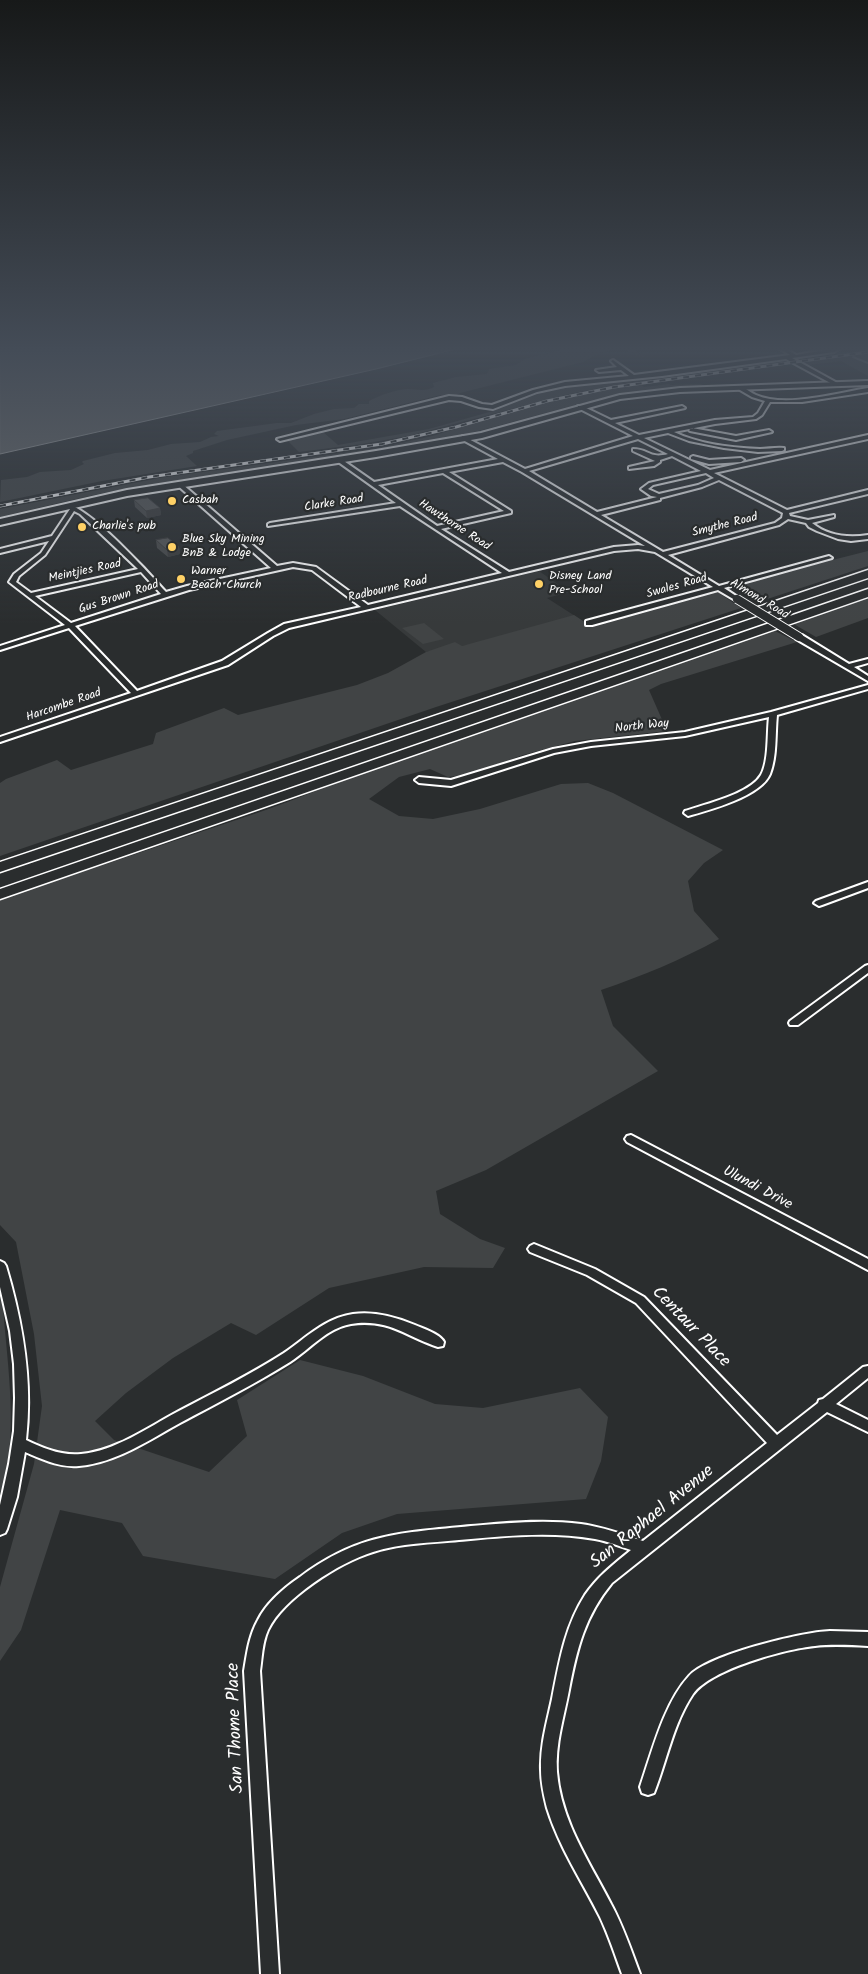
<!DOCTYPE html>
<html>
<head>
<meta charset="utf-8">
<style>
	body { margin:0 }
	canvas { display:block; background:#2a2d2e }
</style>
</head>
<body>
<canvas width="868" height="1974"></canvas>
<script>
const c = document.querySelector('canvas').getContext('2d');
c.lineJoin = 'round';
function fill(path, color) { c.fillStyle = color; c.fill(path, 'evenodd'); }
function trace(path, color, width, dash) { c.strokeStyle = color; c.lineWidth = width; c.lineCap = dash ? 'butt' : 'round'; c.setLineDash(dash || []); c.stroke(path); }
function drawText(font, color, halo, rows, align = 'center') {
  c.font = font + ' Kalam,sans-serif'; c.lineWidth = 4.5; c.setLineDash([]); c.textBaseline = 'middle'; c.strokeStyle = halo; c.fillStyle = color; for (const [text, x, y, turn = 0] of rows) {
    c.save(); c.translate(x, y); c.rotate((+turn || 0) * Math.PI / 180); c.textAlign = isNaN(turn) ? turn : align; if (halo) c.strokeText(text, 0, 0); c.fillText(text, 0, 0); c.restore();
  }
}
fill(new Path2D(`
	M539 571 569 592 547 598 589 625 426 652 375 610Z`), '#373a3b');
fill(new Path2D(`
	M574 347H631L644 357 620 348 599 353 583 362 460 393 455 396 440 395 344 419 296 425 227 440 193 451V453L186 456 197 466 102 481 0 502 1 480 27 477 40 472 71 470 84 464 82 462 83 461 115 453 148 450 171 444 200 442 211 437 219 436 214 434 217 431 277 423H291L314 414 334 409 354 408 359 404H369V401C381 395 394 390 407 389 418 389 425 392 434 387L433 383 456 377 487 374 489 369 516 365 525 359Z
	M868 353V376L841 361 808 365 801 362Z
	M787 359 789 361 609 386 565 395 408 436 362 444 299 452 286 439 323 432 338 445 429 429 493 411 535 392 574 384Z
	M640 384 644 387 669 384 670 385 701 384 706 386C634 387 583 403 515 421 481 431 446 438 412 445 322 463 230 471 140 486 93 494 46 506 0 517V509L159 478 379 448 432 436 539 404 599 391Z
	M868 551V566L758 602 730 586Z
	M716 591 741 608 436 707 0 856V783L6 779 57 760 71 770 153 744 156 733 224 708 238 715 357 685 388 673 426 652 455 642 462 646 574 615 589 625Z
	M868 597V618L816 637 792 623Z
	M424 623 444 639 423 644 402 628Z
	M773 630 797 642 661 684 649 690 667 731 575 741 523 755 469 774 448 777 430 769 399 777 369 799 399 816 433 819 480 809 561 784 588 783 613 793 723 850 704 863 688 881 694 911 719 939C681 960 642 976 601 990L613 1026 658 1071 486 1170 436 1191 440 1214 480 1239 505 1248 493 1268 424 1267 329 1288 256 1335 231 1323 173 1358 126 1393 95 1421 114 1440 209 1472 247 1436 237 1400 300 1360 363 1376 435 1404 483 1408 580 1388 608 1417 601 1461 586 1499 397 1514 342 1533 275 1579 143 1556 122 1523 60 1510 21 1630 0 1661V1587L34 1464 42 1406 34 1334 16 1242 0 1225V900C86 870 172 842 257 813 290 802 321 788 354 777 493 726 634 680 773 630Z
	M0 1297 3 1307C7 1363 20 1440 0 1493Z`), '#414445');
const water = new Path2D(`
	M0 347H464L376 369 0 454Z`);
fill(water, '#6a6c6d');
trace(water, '#a6a7a7', 1);
trace(new Path2D(`
	M826 347 831 348
	M853 357 868 363`), '#a6a7a7', 2);
const street = new Path2D(`
	M777 347H783L796 355 842 347 834 352 792 358 841 385 836 386 786 359 662 376 565 386 537 392 493 409 479 407 461 401 449 400 280 441 277 439 449 396 462 397 482 404 492 405 533 390 565 382 629 376 621 370 599 372 596 370 617 367 611 361 613 360 634 375 790 355Z
	M742 387C747 389 751 393 756 395 786 408 836 393 868 388V392L802 402H770L762 415 756 419 715 424 674 432C699 444 732 448 760 449 768 449 776 447 784 448V450L782 451 758 452 724 448 689 441 668 433 644 438 710 470 868 435V439L714 473 787 510 868 490V494L789 513 790 516 808 520 834 515V517L812 523C828 536 848 538 868 535V539L851 541 838 539 817 531 809 527 806 523 788 519 779 525 668 555 719 586 829 556 832 558 724 588 739 598V600H735L718 590 592 625H586V621L713 587 655 552 638 549 614 551 289 628 273 636 228 665 0 742V737L131 693 69 628 0 650V646L65 625 9 582 14 574 41 553 49 541 0 553V549L52 536 70 509 67 507V505C86 504 152 576 166 592L187 586 271 568 176 484 181 483 277 566 293 563 316 567 368 605 502 573 400 506 268 526V524L270 523 396 503 337 461V459H341L374 482 498 459 461 439 460 438 463 436 525 469 633 436 578 408V406H582L611 420 682 406 685 408 615 423 639 435 715 420 753 417 758 413 765 401 752 397 740 390 739 389ZM638 439 668 454C649 459 649 449 633 449V451L655 461 629 467V469L654 466 660 462V460L672 456 701 471 649 483 641 489 651 496 657 497 597 512 529 471ZM503 462 522 472 645 546 638 545 614 547 509 572 441 529 511 513V511L449 472ZM443 473 504 511 437 526 378 485ZM706 473 714 478 698 485 659 494 648 489 653 485ZM719 480 783 513 782 518 775 523 663 552 601 515 660 500V498L702 487ZM74 511 80 514 138 569 31 593 16 582 19 576 45 555ZM293 567 312 570 361 607 284 624 268 633 222 661 137 691 75 626 189 590ZM141 572 161 594 71 623 35 596Z
	M692 428 736 436 769 430 772 432 736 440 690 431 689 430Z
	M693 456 709 460 741 458 744 460 741 462 709 464 691 459V457Z
	M796 635H802L849 664 868 659V663L854 667 868 676V681L796 639Z
	M868 685V689L777 715C775 734 777 756 770 774 761 796 710 810 688 816L684 813 685 811C705 804 750 794 761 775 769 761 767 733 769 717L685 736 591 746 554 753 451 786 419 783 415 780 419 777 451 780 553 749 591 742 685 732 771 712Z
	M868 882V888L822 905 819 906 814 903 816 901Z
	M868 965V973L798 1025H790L789 1023 790 1021 865 966Z
	M631 1135 868 1259V1270L627 1142 625 1139 627 1136Z
	M534 1244 595 1269 644 1297 777 1435 818 1403 819 1400 823 1399 863 1367 868 1366V1378L836 1404 868 1420V1432L827 1412 612 1583C585 1616 577 1648 569 1690 564 1717 555 1744 557 1772 561 1821 589 1861 611 1904 623 1926 631 1950 640 1974H622C615 1955 609 1936 600 1917 582 1881 559 1847 547 1808 544 1796 541 1783 541 1770 540 1746 547 1722 552 1699 559 1663 565 1626 585 1595 598 1576 614 1564 631 1550 619 1546 607 1541 595 1539 550 1531 504 1536 459 1540 430 1543 401 1543 373 1552 340 1562 283 1598 268 1630 262 1643 262 1658 260 1671L279 1974H261L244 1671C247 1653 249 1636 258 1620 267 1602 284 1588 300 1577 359 1533 401 1533 471 1526 507 1523 544 1519 581 1524 602 1527 622 1534 643 1541L767 1443 636 1303 587 1275 530 1252 528 1249 530 1246Z
	M0 1261 4 1263 6 1266C23 1323 33 1381 26 1440 43 1448 61 1456 81 1454 115 1451 147 1428 177 1412 213 1393 250 1375 284 1353 306 1338 325 1318 353 1314 374 1311 396 1317 415 1325 424 1329 440 1334 444 1342L443 1346 438 1347C407 1337 388 1318 351 1324 327 1328 310 1349 290 1362 255 1384 217 1403 180 1423 149 1440 116 1463 79 1466 60 1468 42 1459 25 1452L17 1497 7 1529 5 1533 0 1535V1505L9 1464 14 1431 15 1398 14 1364 10 1331 0 1287Z
	M830 1631 868 1632V1646C850 1645 832 1644 815 1646 785 1649 711 1669 693 1694 673 1724 667 1760 654 1793L648 1795 642 1793 640 1787C652 1752 664 1703 689 1676 708 1655 801 1632 830 1631Z`);
const primary = new Path2D(`
	M868 381V385L680 392 620 399 482 438 376 457 127 496 0 525V519L127 490 376 451 481 433 620 395 680 388Z`);
const highway = new Path2D(`
	M868 570V578L0 872V862Z
	M868 589V597L0 899V889Z`);
trace(street, '#fff', 4);
trace(primary, '#fff', 4);
trace(highway, '#fff', 3);
fill(street, '#2a2d2e');
fill(primary, '#2a2d2e');
fill(highway, '#2a2d2e');
const rail = new Path2D(`
	M0 506 149 477 382 444 456 427 547 401 614 387 868 352`);
trace(rail, '#fff', 3);
trace(rail, '#2a2d2e', 2, [6]);
const streetBridge = new Path2D(`
	M737 599 799 637`);
trace(streetBridge, '#fff', 10, []);
trace(streetBridge, '#2a2d2e', 8);
fill(new Path2D(`
	M134 500 160 508 161 515 147 518 135 507Z
	M156 540 179 547 180 554 168 557 157 548Z`), '#494b4c');
fill(new Path2D(`
	M160 508 161 515 147 518 146 511Z
	M179 547 180 554 168 557 167 550Z`), '#3c3d3e');
const building = new Path2D(`
	M148 498 160 508 146 511 134 500Z
	M168 538 179 547 167 550 156 540Z`);
fill(building, '#555758');
trace(building, '#3c3d3e', 1);
const sky = c.createLinearGradient(0, 0, 0, 624);
sky.addColorStop(0, '#171919');
sky.addColorStop(0.56, '#444c57');
sky.addColorStop(1, '#444c5700');
c.fillStyle = sky;
c.fillRect(0, 0, 868, 624);
for (const [x, y, r, color] of [
	[172,501,5,"#ffd166"],
	[82,527,5,"#ffd166"],
	[172,547,5,"#ffd166"],
	[181,579,5,"#ffd166"],
	[539,584,5,"#ffd166"]
]) { const dot = new Path2D(); dot.arc(x, y, r, 0, 2 * Math.PI); c.fillStyle = color; c.fill(dot); trace(dot, '#2a2d2e', 2); }
drawText('12px', '#fff', '#2a2d2e', [
	["Casbah",182,501],
	["Charlie's pub",92,527],
	["Blue Sky Mining",182,540],
	["BnB & Lodge",182,554],
	["Warner",191,572],
	["Beach Church",191,586],
	["Disney Land",549,577],
	["Pre-School",549,591]
], 'left');
drawText('12px', '#fff', '#2a2d2e', [
	["Clarke Road",334,504,-9],
	["Hawthorne Road",454,526,33],
	["Smythe Road",725,526,-14],
	["Meintjies Road",85,572,-12],
	["Swales Road",677,587,-16],
	["Radbourne Road",388,590,-13],
	["Gus Brown Road",119,598,-18],
	["Almond Road",759,600,31],
	["Harcombe Road",64,706,-19],
	["North Way",642,727,-6]
]);
drawText('15px', '#fff', '#2a2d2e', [
	["Ulundi Drive",757,1189,28]
]);
drawText('18px', '#fff', '#2a2d2e', [
	["Centaur Place",690,1328,46],
	["San Raphael Avenue",653,1518,-39],
	["San Thome Place",237,1728,-92]
]);
</script>
</body>
</html>
